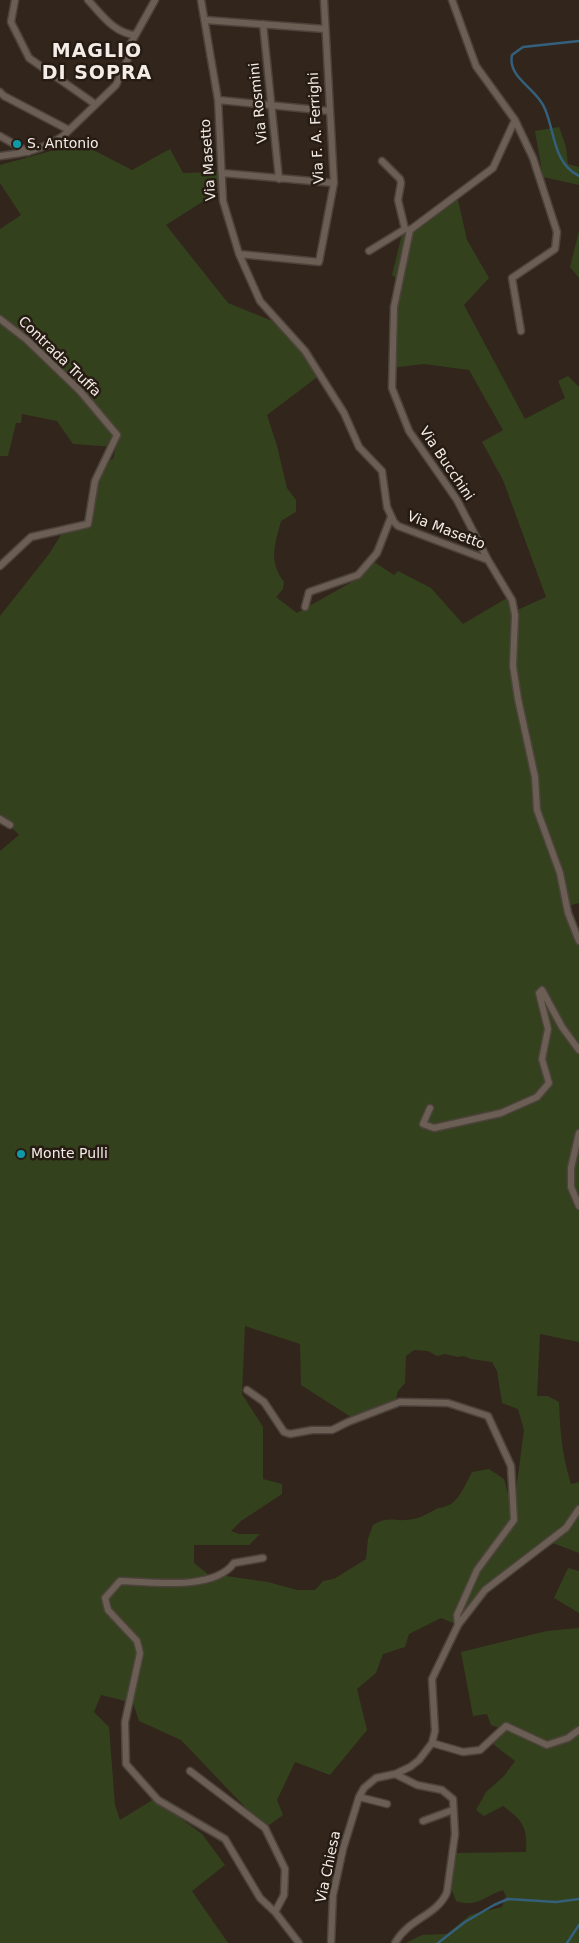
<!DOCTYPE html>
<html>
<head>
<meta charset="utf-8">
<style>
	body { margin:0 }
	canvas { display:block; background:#31251c }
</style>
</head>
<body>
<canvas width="579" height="1943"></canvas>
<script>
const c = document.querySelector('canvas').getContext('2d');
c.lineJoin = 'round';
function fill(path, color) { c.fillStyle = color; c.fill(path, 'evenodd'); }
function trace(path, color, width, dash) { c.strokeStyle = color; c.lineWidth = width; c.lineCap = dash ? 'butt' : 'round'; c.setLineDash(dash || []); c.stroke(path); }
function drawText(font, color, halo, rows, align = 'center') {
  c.font = font + ' "DejaVu Sans",sans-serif'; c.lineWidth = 5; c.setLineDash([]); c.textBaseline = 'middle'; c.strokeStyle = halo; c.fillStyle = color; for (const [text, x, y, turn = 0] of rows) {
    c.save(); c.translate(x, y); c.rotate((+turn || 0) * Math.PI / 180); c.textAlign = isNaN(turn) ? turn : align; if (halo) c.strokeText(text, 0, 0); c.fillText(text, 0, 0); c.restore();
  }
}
fill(new Path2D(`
	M559 127 566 147 568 164 579 167V185L543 177 535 131Z
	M80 143 132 170 170 149 183 173 220 172 221 190 166 225 228 303 282 325 320 375 267 415 277 446 287 488 296 500V512L281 521C275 544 268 561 284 582L283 589 276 597 297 613 357 579 374 562 394 575 398 571 431 588 463 624 507 598 513 612 546 597 503 480 482 442 503 430 469 370 424 364 391 368 397 279 392 275 402 234 399 231 458 200 467 240 489 278 464 305 525 419 565 398 558 381 568 376 579 387V903L568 906 579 942V1342L540 1334 537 1396H548L559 1402C560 1431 562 1455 571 1484L579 1482V1553L550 1542 498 1579 471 1602 458 1625 441 1618 409 1634 405 1647 383 1654 376 1673 357 1689 367 1730 330 1775 295 1762 277 1800 283 1815 265 1828 181 1740 139 1721 133 1703 101 1695 94 1712 109 1727 115 1805 120 1820 154 1799 202 1834 225 1865 192 1891 228 1943H0V851L19 835 0 816V616L49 554 66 527 83 529 90 522C91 501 86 464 113 459L116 447 73 444 57 421 22 414 21 423H16L8 456H0V229L21 215 0 183V165ZM245 1326 300 1344 301 1385 351 1417 394 1407 398 1391 405 1383 406 1356 414 1350 428 1351 437 1356 445 1354 458 1357 464 1356 471 1359 492 1362 497 1371 502 1403 518 1409 524 1430 515 1498 508 1494 504 1479 489 1469 472 1472C466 1483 459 1502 447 1506 443 1508 439 1507 436 1509 426 1515 418 1519 407 1520 390 1521 389 1516 373 1525L368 1539 366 1559 334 1579 323 1581 315 1590H297L268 1582 226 1576 215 1580 194 1563V1545H249L260 1534H239L231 1531 241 1521 282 1494V1484L263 1479V1427L242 1394Z
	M579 231V278L570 267Z
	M568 1568 579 1571V1613L554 1598Z
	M579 1628V1943H406L422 1935 447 1934 470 1915 502 1907 506 1896 503 1890C484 1896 478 1908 456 1901L450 1885 455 1853 526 1852C528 1827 522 1820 503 1806L484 1816 476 1810 486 1792 504 1776 515 1761 493 1744 505 1730 491 1725 487 1714 473 1716 461 1652 547 1631Z`), '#34411d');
trace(new Path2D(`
	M579 41 523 47 512 55C507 78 538 89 545 109 555 132 553 163 579 176
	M438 1943 465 1922 494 1905 508 1899 556 1902 579 1899
	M567 1943 579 1925`), '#34607c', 2.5);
const minor = new Path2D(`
	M15 0 11 22 29 58 95 104
	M88 0C102 15 114 33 135 35
	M201 0 218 100 223 201 239 254 260 301 305 351 344 413 359 447 382 471 387 507 394 522 398 526 488 560 512 600 515 615 513 666 518 699 535 777 537 810 560 873 568 913 579 941
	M452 0 476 66 515 120 533 158 557 232 555 249 512 278 521 331
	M205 20 325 29
	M263 24 279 179
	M0 92 4 96 69 130
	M218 100 329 111
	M0 136 28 152
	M0 156C25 153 42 150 63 136L116 85 130 54 131 43 155 0
	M382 161 400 179 401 183 398 200 405 229
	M222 173 334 183
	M410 230 394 307 392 388 409 431 457 500 488 560
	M369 251 405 229 410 230 493 168 515 120
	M239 254 319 262 334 183 324 0
	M0 319 27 340 80 391 117 435 95 481 88 524 31 537 0 566
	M305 607 309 592 358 575 377 553 391 517
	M0 819 10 825
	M430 1108 423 1124 434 1128 501 1113 537 1097 549 1083 542 1059 548 1029 539 993 542 990 562 1027 579 1050
	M579 1133 571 1168V1187L579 1206
	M247 1390 264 1402 284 1432 290 1434 312 1430H332L348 1422 400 1402 448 1403 488 1416 511 1466 514 1520 477 1570 457 1615 458 1625
	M263 1558 234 1563C214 1591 151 1582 120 1581L105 1598 108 1610 137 1641 140 1653 125 1722 126 1764 158 1800 225 1839 260 1898 275 1912 299 1943
	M432 1743 463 1752 480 1750 506 1726 547 1745 568 1738 579 1730
	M190 1771 265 1828 285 1869 284 1895 275 1912
	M395 1774 417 1785 442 1790 453 1799 455 1834 447 1892C437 1916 409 1918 395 1943
	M359 1797 387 1804
	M423 1821 453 1810
	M331 1943 333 1895 343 1849 359 1797 364 1788 376 1778 395 1774 410 1767 419 1760 432 1743 435 1731 432 1679 458 1625 485 1590 566 1528 579 1509`);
trace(minor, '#4d433c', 9);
trace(minor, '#6b5e54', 6);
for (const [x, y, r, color] of [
	[17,144,5,"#0f9aa8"],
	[21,1154,5,"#0f9aa8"]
]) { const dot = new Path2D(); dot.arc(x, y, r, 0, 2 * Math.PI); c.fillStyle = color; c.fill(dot); trace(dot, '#271c13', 2); }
drawText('14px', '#f4ece7', '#271c13', [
	["Via Rosmini",259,103,-96],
	["Via F. A. Ferrighi",317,128,-93],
	["Via Masetto",209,160,-94],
	["Contrada Truffa",59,357,44],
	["Via Bucchini",446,464,56],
	["Via Masetto",446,531,21],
	["Via Chiesa",329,1867,-78]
]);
drawText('14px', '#f4ece7', '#271c13', [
	["S. Antonio",27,144],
	["Monte Pulli",31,1154]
], 'left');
c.letterSpacing = '1px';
drawText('bold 19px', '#f4ece7', '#271c13', [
	["MAGLIO",97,52],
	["DI SOPRA",97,74]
]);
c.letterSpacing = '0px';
</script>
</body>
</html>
